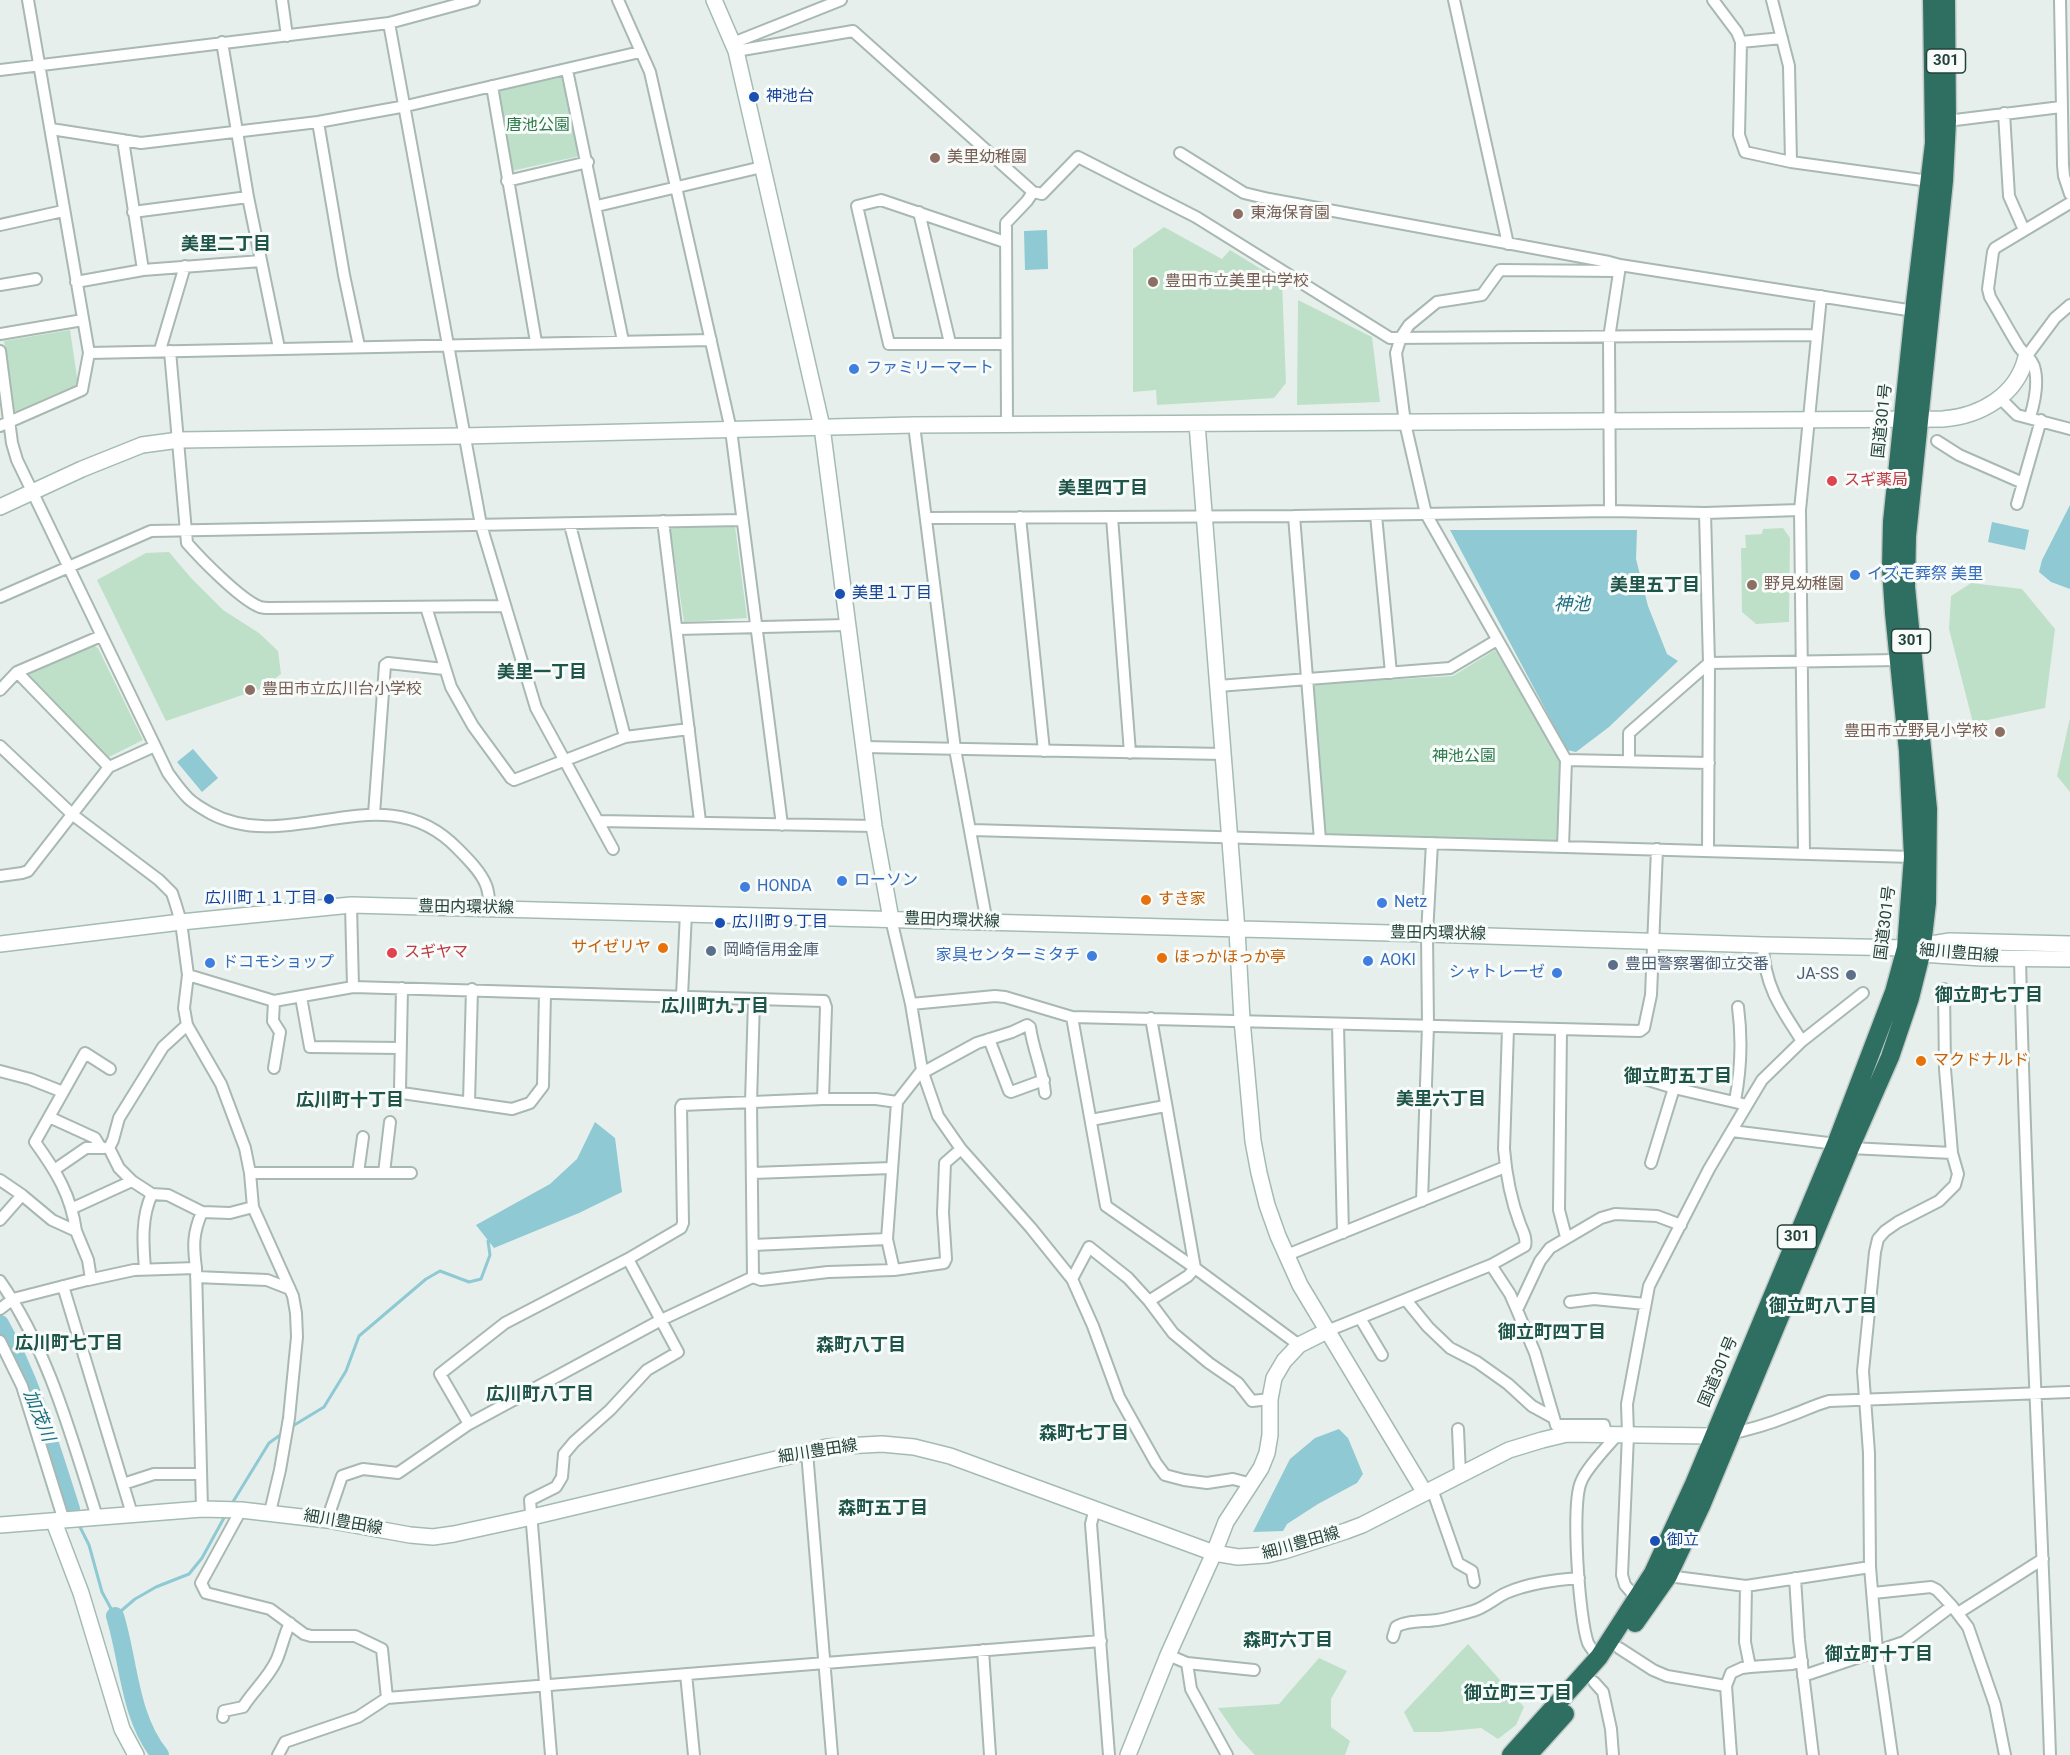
<!DOCTYPE html>
<html>
<head>
<meta charset="utf-8">
<style>
	body { margin:0 }
	canvas { display:block; background:#e6efeb }
</style>
</head>
<body>
<canvas width="2070" height="1755"></canvas>
<script>
const c = document.querySelector('canvas').getContext('2d');
c.lineJoin = 'round';
function fill(path, color) { c.fillStyle = color; c.fill(path, 'evenodd'); }
function trace(path, color, width, dash) { c.strokeStyle = color; c.lineWidth = width; c.lineCap = dash ? 'butt' : 'round'; c.setLineDash(dash || []); c.stroke(path); }
function drawText(font, color, halo, rows, align = 'center') {
  c.font = font + ' Roboto,"Noto Sans JP",sans-serif'; c.lineWidth = 6; c.setLineDash([]); c.textBaseline = 'middle'; c.strokeStyle = halo; c.fillStyle = color; for (const [text, x, y, turn = 0] of rows) {
    c.save(); c.translate(x, y); c.rotate((+turn || 0) * Math.PI / 180); c.textAlign = isNaN(turn) ? turn : align; if (halo) c.strokeText(text, 0, 0); c.fillText(text, 0, 0); c.restore();
  }
}
fill(new Path2D(`
	M562 77 580 156 511 171 498 91Z
	M1164 227 1222 259 1230 250 1282 282 1286 383 1274 398 1157 405 1156 390 1133 392V249Z
	M1298 300 1372 337 1380 402 1297 405Z
	M70 330 78 384 14 412 4 341Z
	M735 526 747 618 684 622 670 528Z
	M1783 528 1790 538 1789 622 1756 624 1742 612 1741 548H1746L1745 535 1762 534 1763 529Z
	M169 552 191 578 223 610 259 633 278 651 281 674 260 689 166 721 97 580 146 553Z
	M1971 583 2022 589 2055 629 2045 708 1973 723 1949 629 1951 596Z
	M93 645 98 648 143 740 107 758 28 679 31 671Z
	M1495 650 1538 719 1560 761 1557 841 1326 835 1313 687 1315 684 1453 676Z
	M2070 718V792L2057 776Z
	M1468 1644 1524 1707 1516 1725 1498 1739 1481 1728 1439 1732H1414L1404 1712Z
	M1319 1658 1347 1671 1331 1699V1727L1350 1741 1345 1755H1255L1238 1737 1218 1708 1279 1704Z`), '#bfe0c8');
fill(new Path2D(`
	M1047 230 1048 269 1025 270 1024 231Z
	M2070 505V589L2051 582 2039 572 2042 560Z
	M1992 522 2029 530 2025 550 1988 542Z
	M1450 530H1637L1636 559 1648 606 1667 654 1678 661 1609 727 1576 752 1567 750Z
	M193 749 218 778 202 792 177 762Z
	M595 1122 615 1138 622 1192 579 1213 494 1248 476 1225 550 1184 577 1159Z
	M1339 1429 1348 1438 1363 1474 1357 1483 1318 1504 1287 1524 1283 1531 1253 1532 1290 1459 1315 1438Z`), '#8ec9d4');
trace(new Path2D(`
	M291 1427 324 1407 346 1371 359 1336 426 1279 440 1271 469 1282 481 1279 490 1255 488 1241
	M231 1505 269 1443 283 1433
	M79 1525 89 1545 102 1592 115 1616 135 1599 156 1587 189 1574 202 1558 225 1516`), '#8ec9d4', 3);
trace(new Path2D(`
	M0 1324C32 1381 51 1447 71 1509
	M115 1616C129 1661 129 1717 160 1755`), '#8ec9d4', 18);
const street = new Path2D(`
	M282 0 287 36
	M618 0 650 72 731 430 782 825
	M1454 0 1508 244
	M1713 0 1737 32 1741 42 1739 135 1745 152 1791 162
	M1772 0 1789 66 1791 162 1929 181
	M2060 0 2063 165 2064 176 2070 194
	M389 23 481 525 536 708 613 849
	M222 42 248 197 279 348
	M1741 42 1782 38
	M733 43 841 0
	M736 51 853 31 1033 192 1042 194 1078 157 1196 217 1390 338 1817 335
	M0 70 389 23 474 0
	M567 70 623 341
	M492 86 536 342
	M2004 113 2009 196 2024 230
	M1947 121 2061 107
	M318 122 344 275 359 346
	M51 129 141 143 318 122 406 106 640 52
	M123 140 143 270
	M1180 153 1244 193 1269 199 1609 262 1620 265 1914 311
	M507 181 588 162
	M597 206 762 167
	M133 212 248 197
	M919 212 950 343
	M0 225 63 211
	M1005 242 881 200 857 206 889 344H1006
	M76 282 143 270 261 261
	M0 285 36 279
	M0 334 83 320
	M160 350 185 266
	M0 351 12 443 17 460 168 773C174 781 180 790 188 798 194 804 203 809 210 813 292 857 383 771 458 849 468 859 481 872 486 885 489 892 489 901 490 908
	M170 351 187 543C201 559 241 600 260 607 263 608 266 608 270 608L504 606
	M89 353 711 340
	M2026 357 2055 318 2070 305
	M2000 398 2017 415 2070 429
	M2030 417C2034 404 2038 384 2035 370 2034 361 2025 355 2019 347 2009 331 2000 314 1990 297L1988 289 1993 252 1995 248 2070 203
	M914 425 955 749 987 923
	M1007 425 1006 223 1027 201 1033 192
	M0 426 82 390 89 353 28 0
	M1937 441 1959 455 2023 483
	M2017 504 2041 420
	M1610 511 1609 338 1620 266
	M1705 513 1709 663 1708 851
	M1376 515 1391 673
	M1294 516 1320 840
	M1020 517 1044 751
	M1112 517 1130 753
	M927 518 1294 516 1610 511 1705 513 1800 510
	M663 521 700 821
	M570 525 625 737
	M0 597 151 531 741 520
	M426 607 451 687 473 726 511 778 514 780 625 737 689 729
	M677 629 847 625
	M17 672 109 767
	M1218 686 1450 668 1497 640
	M0 690 17 672 101 636
	M0 746 73 815 159 880 172 893 175 902 181 922 188 975 184 1008 187 1025 221 1084 245 1148 250 1173 253 1207 293 1296 296 1313 297 1337 289 1418 280 1470 270 1512
	M863 747 1223 754
	M1566 760 1709 763
	M1629 761V733L1709 663 1898 660
	M374 814 385 665 388 663 444 669
	M599 821 874 826
	M972 830 1913 857
	M1563 847 1566 760 1426 514 1405 423 1396 353 1401 337 1409 325 1437 302 1482 295 1500 270 1618 271
	M1804 853 1800 510 1821 296
	M0 876 22 873 28 871 109 767 155 746
	M351 905 353 987
	M891 919 911 1004 922 1070 938 1116 961 1149 1031 1228 1072 1279 1093 1326 1119 1397 1156 1463 1165 1475 1184 1480 1207 1483 1233 1479 1252 1484
	M2020 958C2026 1224 2041 1489 2050 1755
	M188 975 274 1001 353 987 824 1001 826 1007 823 1099
	M402 988 400 1090 402 1093 512 1109 530 1103 543 1086 545 993
	M682 996 686 913
	M301 997 310 1047 401 1048
	M274 1001 273 1021 280 1032 274 1068
	M911 1004 995 996 1005 997 1072 1017 1640 1031 1644 1028 1651 995 1657 849
	M1072 1017 1106 1206 1195 1268 1299 1345
	M187 1025 163 1047 119 1118 113 1140 109 1148 119 1168 132 1181 152 1194 168 1195 202 1212 230 1213 253 1207
	M1338 1025 1343 1233
	M1561 1030 1559 1210 1566 1237
	M989 1039 1009 1091 1011 1092 1044 1080
	M1802 1041 1863 993
	M922 1070 897 1102 887 1239 894 1270 944 1263 946 1259 943 1213 945 1163 961 1149
	M0 1071 30 1079 63 1092
	M922 1073 977 1043 1012 1032 1027 1025 1030 1027C1033 1050 1043 1070 1045 1093
	M1645 1079 1674 1088 1747 1105
	M1735 1101C1741 1070 1742 1037 1738 1007
	M469 1102 472 989
	M49 1117 95 1138 101 1148
	M1091 1120 1165 1106
	M1732 1131 1836 1144
	M1850 1148 1952 1153
	M1651 1163 1674 1088
	M54 1170 86 1148H104
	M250 1173H411
	M358 1173 363 1137
	M384 1173 390 1122
	M753 1173 891 1168
	M0 1180 22 1195 52 1220 76 1231 88 1260 91 1279 13 1299 0 1309
	M1422 1201 1428 1026 1427 934 1432 843
	M73 1208 132 1181
	M0 1220 22 1195
	M76 1231C71 1195 56 1171 35 1142L85 1053 110 1069
	M753 1245 887 1239
	M1287 1255 1505 1167
	M1491 1265 1510 1294 1517 1310
	M145 1269C143 1244 141 1217 152 1194
	M196 1277 267 1280 290 1289
	M753 1277 761 1280 828 1272 894 1270
	M1072 1279 1089 1247 1128 1278 1149 1301 1173 1333 1209 1363 1238 1383 1252 1401 1270 1399
	M88 1280 134 1270 196 1268
	M0 1281C49 1351 71 1436 97 1517
	M63 1286 132 1514
	M1406 1300 1428 1327 1450 1348 1477 1362 1508 1384 1532 1406 1554 1418
	M1149 1301 1188 1276 1195 1268 1151 1018
	M1570 1302 1594 1299 1645 1304
	M1360 1318 1382 1355
	M1327 1331 1491 1265 1525 1246C1527 1239 1523 1231 1520 1224 1511 1200 1506 1174 1504 1149L1508 1029
	M0 1341 22 1386 64 1521
	M469 1424 440 1374 505 1323 628 1259 681 1228 683 1223 681 1107 682 1105 823 1099H876L897 1102
	M1458 1429 1460 1475
	M1606 1434 1604 1425H1556L1535 1353 1517 1310 1540 1261 1550 1248 1601 1218 1615 1214 1657 1216 1681 1225
	M1728 1434C1749 1430 1769 1424 1789 1416 1803 1411 1815 1405 1829 1401L2070 1392
	M807 1452 832 1755
	M123 1484 154 1474H201
	M1432 1489 1458 1563 1472 1571 1474 1582
	M1095 1508 1091 1524 1109 1755
	M202 1509 196 1268C193 1245 193 1233 202 1212
	M241 1510 201 1583 206 1593 270 1609 304 1634 311 1636H355L382 1649 387 1698 1101 1641
	M327 1520 342 1476 363 1469 398 1473 469 1424 661 1320 753 1277 751 1102 754 1000
	M1668 1576 1746 1586 1870 1567
	M1795 1578 1799 1640 1813 1755
	M1873 1593 1931 1587 1937 1590 1952 1606 1968 1627 1995 1705 2005 1755
	M1637 1599 1625 1585 1622 1575 1628 1435 1627 1404 1649 1286 1709 1169 1747 1105 1762 1080 1802 1041C1781 1009 1764 985 1763 945
	M1958 1613 2043 1559
	M1393 1637 1396 1627C1407 1620 1424 1622 1437 1620 1449 1618 1462 1614 1473 1611 1486 1607 1495 1598 1506 1593 1529 1583 1555 1580 1579 1578
	M1619 1648 1653 1670 1667 1676 1726 1686
	M983 1650 990 1755
	M1168 1655 1187 1663 1191 1689 1227 1755
	M1599 1657C1595 1653 1591 1649 1588 1643 1579 1619 1571 1504 1581 1482 1586 1468 1608 1446 1618 1434
	M1187 1663 1254 1670
	M1750 1667 1792 1664 1802 1661
	M686 1674 694 1755
	M1803 1676 1904 1642 1952 1606
	M1594 1682 1603 1692 1611 1729 1613 1755
	M223 1717 224 1711 243 1707C253 1691 270 1676 277 1659 282 1647 284 1635 290 1623
	M278 1755 285 1742 358 1717 387 1698
	M551 1755 530 1500 556 1487 562 1477 564 1454 574 1442 610 1410 647 1370 678 1352 628 1259
	M1731 1755 1726 1686 1731 1673 1742 1668 1750 1667 1745 1642 1746 1586
	M1892 1755 1877 1650 1870 1567 1869 1453 1863 1371 1875 1252 1878 1239 1885 1231 1898 1222 1939 1201 1955 1185 1958 1174 1952 1153 1945 1069 1944 989`);
const secondary = new Path2D(`
	M714 0 736 51 822 427 874 826 891 919
	M1197 424 1237 930 1242 1020 1253 1141 1259 1173 1267 1205 1278 1236 1300 1285 1425 1493
	M0 507 82 469 142 445 179 440 463 436 914 425 1943 419C1981 416 2017 395 2026 357
	M0 944 181 922 351 905 1427 934 1763 945 1906 948 1950 941 2070 944
	M1912 950 1921 954 1982 958 2070 959
	M54 1522 81 1593 122 1729 136 1755
	M0 1525 202 1509 241 1510 327 1520 410 1535 433 1537 454 1534 532 1517 827 1447 882 1444 914 1447 950 1456 1214 1553 1238 1557 1267 1555 1284 1551 1346 1531 1362 1525 1509 1450 1542 1440 1567 1434 1712 1436
	M1128 1755 1168 1655 1214 1553 1226 1522 1261 1468 1267 1453 1270 1435V1399L1274 1378 1284 1361 1299 1345 1327 1331`);
const highway = new Path2D(`
	M1635 1623 1668 1576 1701 1506 1850 1148 1890 1057 1910 998 1921 954 1927 903 1928 809 1906 587 1907 536 1944 181 1947 121 1946 0
	M1511 1755 1599 1657 1653 1573 1694 1484 1836 1144 1894 992 1906 948 1913 857 1908 751 1894 613 1891 569 1892 522 1914 311 1934 143 1932 0
	M1528 1755 1565 1714`);
trace(street, '#a8b8b2', 14);
trace(secondary, '#a4bbb3', 18);
trace(highway, '#c2cac8', 21);
trace(street, '#fff', 10);
trace(secondary, '#fff', 15);
trace(highway, '#2f6f62', 18);
for (const [x, y, r, color] of [
	[754,97,6,"#1a4fb4"],
	[935,158,6,"#8d6e63"],
	[1238,214,6,"#8d6e63"],
	[1153,282,6,"#8d6e63"],
	[854,369,6,"#3f7fe0"],
	[1832,481,6,"#e0444e"],
	[1855,575,6,"#3f7fe0"],
	[1752,585,6,"#8d6e63"],
	[840,594,6,"#1a4fb4"],
	[250,690,6,"#8d6e63"],
	[2000,732,6,"#8d6e63"],
	[842,881,6,"#3f7fe0"],
	[745,887,6,"#3f7fe0"],
	[329,899,6,"#1a4fb4"],
	[1146,900,6,"#e8710a"],
	[1382,903,6,"#3f7fe0"],
	[720,923,6,"#1a4fb4"],
	[663,948,6,"#e8710a"],
	[711,951,6,"#5c6f8a"],
	[392,953,6,"#e0444e"],
	[1092,956,6,"#3f7fe0"],
	[1162,958,6,"#e8710a"],
	[1368,961,6,"#3f7fe0"],
	[210,963,6,"#3f7fe0"],
	[1613,965,6,"#5c6f8a"],
	[1557,973,6,"#3f7fe0"],
	[1851,975,6,"#5c6f8a"],
	[1921,1061,6,"#e8710a"],
	[1655,1541,6,"#1a4fb4"]
]) { const dot = new Path2D(); dot.arc(x, y, r, 0, 2 * Math.PI); c.fillStyle = color; c.fill(dot); trace(dot, '#f7fbf9', 2); }
for (const [x, y, w] of [
	[1946,61,39],
	[1911,641,39],
	[1797,1237,39]
]) { const box = new Path2D(); box.roundRect(x - w / 2, y - 12, w, 24, 4.5); c.fillStyle = '#f7fbf9'; c.fill(box); trace(box, '#24423a', 1.5); }
drawText('bold 15px', '#24423a', null, [
	["301",1946,61],
	["301",1911,641],
	["301",1797,1237]
]);
drawText('16px', '#164399', '#f7fbf9', [
	["神池台",766,97],
	["美里１丁目",852,594],
	["広川町１１丁目",317,899,"right"],
	["広川町９丁目",732,923],
	["御立",1667,1541]
], 'left');
drawText('16px', '#2d7a4b', '#f7fbf9', [
	["唐池公園",538,126],
	["神池公園",1464,757]
]);
drawText('16px', '#785e54', '#f7fbf9', [
	["美里幼稚園",947,158],
	["東海保育園",1250,214],
	["豊田市立美里中学校",1165,282],
	["野見幼稚園",1764,585],
	["豊田市立広川台小学校",262,690],
	["豊田市立野見小学校",1988,732,"right"]
], 'left');
drawText('16px', '#366cbe', '#f7fbf9', [
	["ファミリーマート",866,369],
	["イズモ葬祭 美里",1867,575],
	["ローソン",854,881],
	["HONDA",757,887],
	["Netz",1394,903],
	["家具センターミタチ",1080,956,"right"],
	["AOKI",1380,961],
	["ドコモショップ",222,963],
	["シャトレーゼ",1545,973,"right"]
], 'left');
drawText('16px', '#24423a', '#f7fbf9', [
	["国道301号",1883,421,-84],
	["豊田内環状線",466,908,1],
	["豊田内環状線",952,921,2],
	["国道301号",1886,923,-83],
	["豊田内環状線",1438,934,1],
	["細川豊田線",1959,954,5],
	["国道301号",1719,1372,-67],
	["細川豊田線",818,1452,-9],
	["細川豊田線",343,1523,10],
	["細川豊田線",1301,1544,-16]
]);
drawText('16px', '#be3a42', '#f7fbf9', [
	["スギ薬局",1844,481],
	["スギヤマ",404,953]
], 'left');
drawText('16px', '#c56008', '#f7fbf9', [
	["すき家",1158,900],
	["サイゼリヤ",651,948,"right"],
	["ほっかほっか亭",1174,958],
	["マクドナルド",1933,1061]
], 'left');
drawText('16px', '#4e5e75', '#f7fbf9', [
	["岡崎信用金庫",723,951],
	["豊田警察署御立交番",1625,965],
	["JA-SS",1839,975,"right"]
], 'left');
drawText('bold 18px', '#1f5548', '#f7fbf9', [
	["美里二丁目",226,245],
	["美里四丁目",1103,489],
	["美里五丁目",1655,586],
	["美里一丁目",542,673],
	["御立町七丁目",1989,996],
	["広川町九丁目",715,1007],
	["御立町五丁目",1678,1077],
	["美里六丁目",1441,1100],
	["広川町十丁目",350,1101],
	["御立町八丁目",1823,1307],
	["御立町四丁目",1552,1333],
	["広川町七丁目",69,1344],
	["森町八丁目",861,1346],
	["広川町八丁目",540,1395],
	["森町七丁目",1084,1434],
	["森町五丁目",883,1509],
	["森町六丁目",1288,1641],
	["御立町十丁目",1879,1655],
	["御立町三丁目",1518,1694]
]);
drawText('italic 18px', '#1c6f80', '#f7fbf9', [
	["神池",1572,605],
	["加茂川",38,1416,68]
]);
</script>
</body>
</html>
